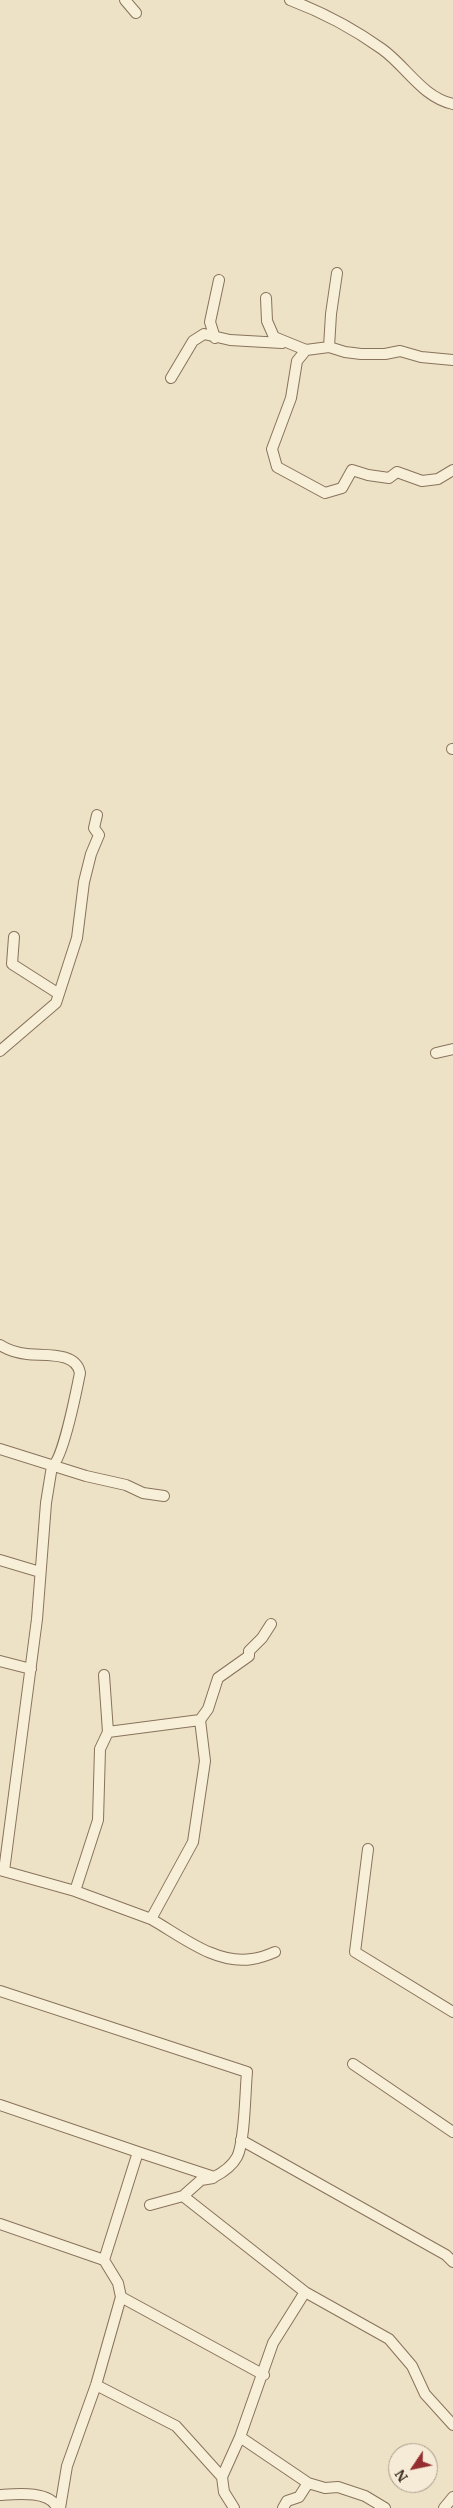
<!DOCTYPE html>
<html>
<head>
<meta charset="utf-8">
<style>
	body { margin:0 }
	#map { position:relative; width:453px; height:2508px; overflow:hidden; background:#ede1c6; font-family:Merriweather,serif }
	canvas { display:block }
	.north { position:absolute; left:388px; top:2443px; width:50px; height:50px; box-sizing:border-box; background:#f5ebd6; border:1px solid #aa9f8d; border-radius:50%; rotate:236deg; font-size:14px; font-weight:700; line-height:20px; text-align:center; color:#392c20 }
	.north::after { content:''; display:block; margin:auto; width:18px; height:22px; background:#952e30; clip-path:polygon(50% 0,100% 100%,50% 72%,0 100%) }
</style>
</head>
<body>
<div id="map">
<canvas width="453" height="2508"></canvas>
<div class="north">N</div>
</div>
<script>
const c = document.querySelector('canvas').getContext('2d');
c.lineJoin = 'round';
function trace(path, color, width, dash) { c.strokeStyle = color; c.lineWidth = width; c.lineCap = dash ? 'butt' : 'round'; c.setLineDash(dash || []); c.stroke(path); }
const minor = new Path2D(`
	M125 0 136 13
	M290 0C322 12 354 29 382 49 407 67 422 97 453 104
	M266 298 267 321 274 337 306 350 329 347 345 352 361 354H385L400 351 421 357 453 360
	M215 338 210 322 219 280
	M329 347 331 314 337 273
	M306 350 297 361 291 398 272 449 277 467 325 493 342 488 352 470 368 475 389 478 397 472 422 481 438 479 453 470
	M171 378 193 341 204 334 230 340 282 343
	M452 749H453
	M14 937 12 964 59 994
	M0 1051 56 1003 77 938 84 882 91 854 99 835 94 828 97 815
	M436 1053 453 1049
	M0 1345C8 1350 17 1353 27 1354 44 1356 76 1351 80 1373 77 1388 63 1460 52 1466L46 1503 37 1619 4 1871
	M0 1449 86 1476 126 1485 143 1493 164 1496
	M0 1560 40 1572
	M0 1661 31 1669
	M200 1720 208 1709 218 1678 249 1656V1651L262 1638 271 1624
	M368 1849 355 1952 453 2012
	M0 1870 75 1891 151 1919 193 1842 205 1761 200 1720 108 1732
	M75 1891 98 1820 100 1749 108 1732 104 1675
	M151 1919C181 1936 216 1965 252 1959 260 1958 268 1955 275 1952
	M0 1991 247 2072C245 2092 245 2142 237 2157 232 2166 222 2173 214 2177L138 2152
	M353 2064 453 2132
	M0 2105 138 2152 104 2260
	M241 2140 446 2255 453 2262
	M183 2196 305 2292 389 2339 412 2366 425 2394 453 2425
	M150 2205 183 2196 201 2180 213 2178
	M0 2224 104 2260 118 2283 121 2297 264 2375
	M96 2385 176 2426 222 2477
	M240 2437 308 2483 325 2488 338 2487 365 2496 385 2508
	M0 2495C15 2494 50 2490 57 2508
	M60 2508 67 2466 96 2385 121 2297
	M234 2508 224 2492 222 2477 240 2437 273 2343 305 2292
	M283 2508 287 2501 299 2497 308 2483
	M444 2508 453 2497`);
trace(minor, '#88735c', 12);
trace(minor, '#f8efd9', 10);
</script>
</body>
</html>
